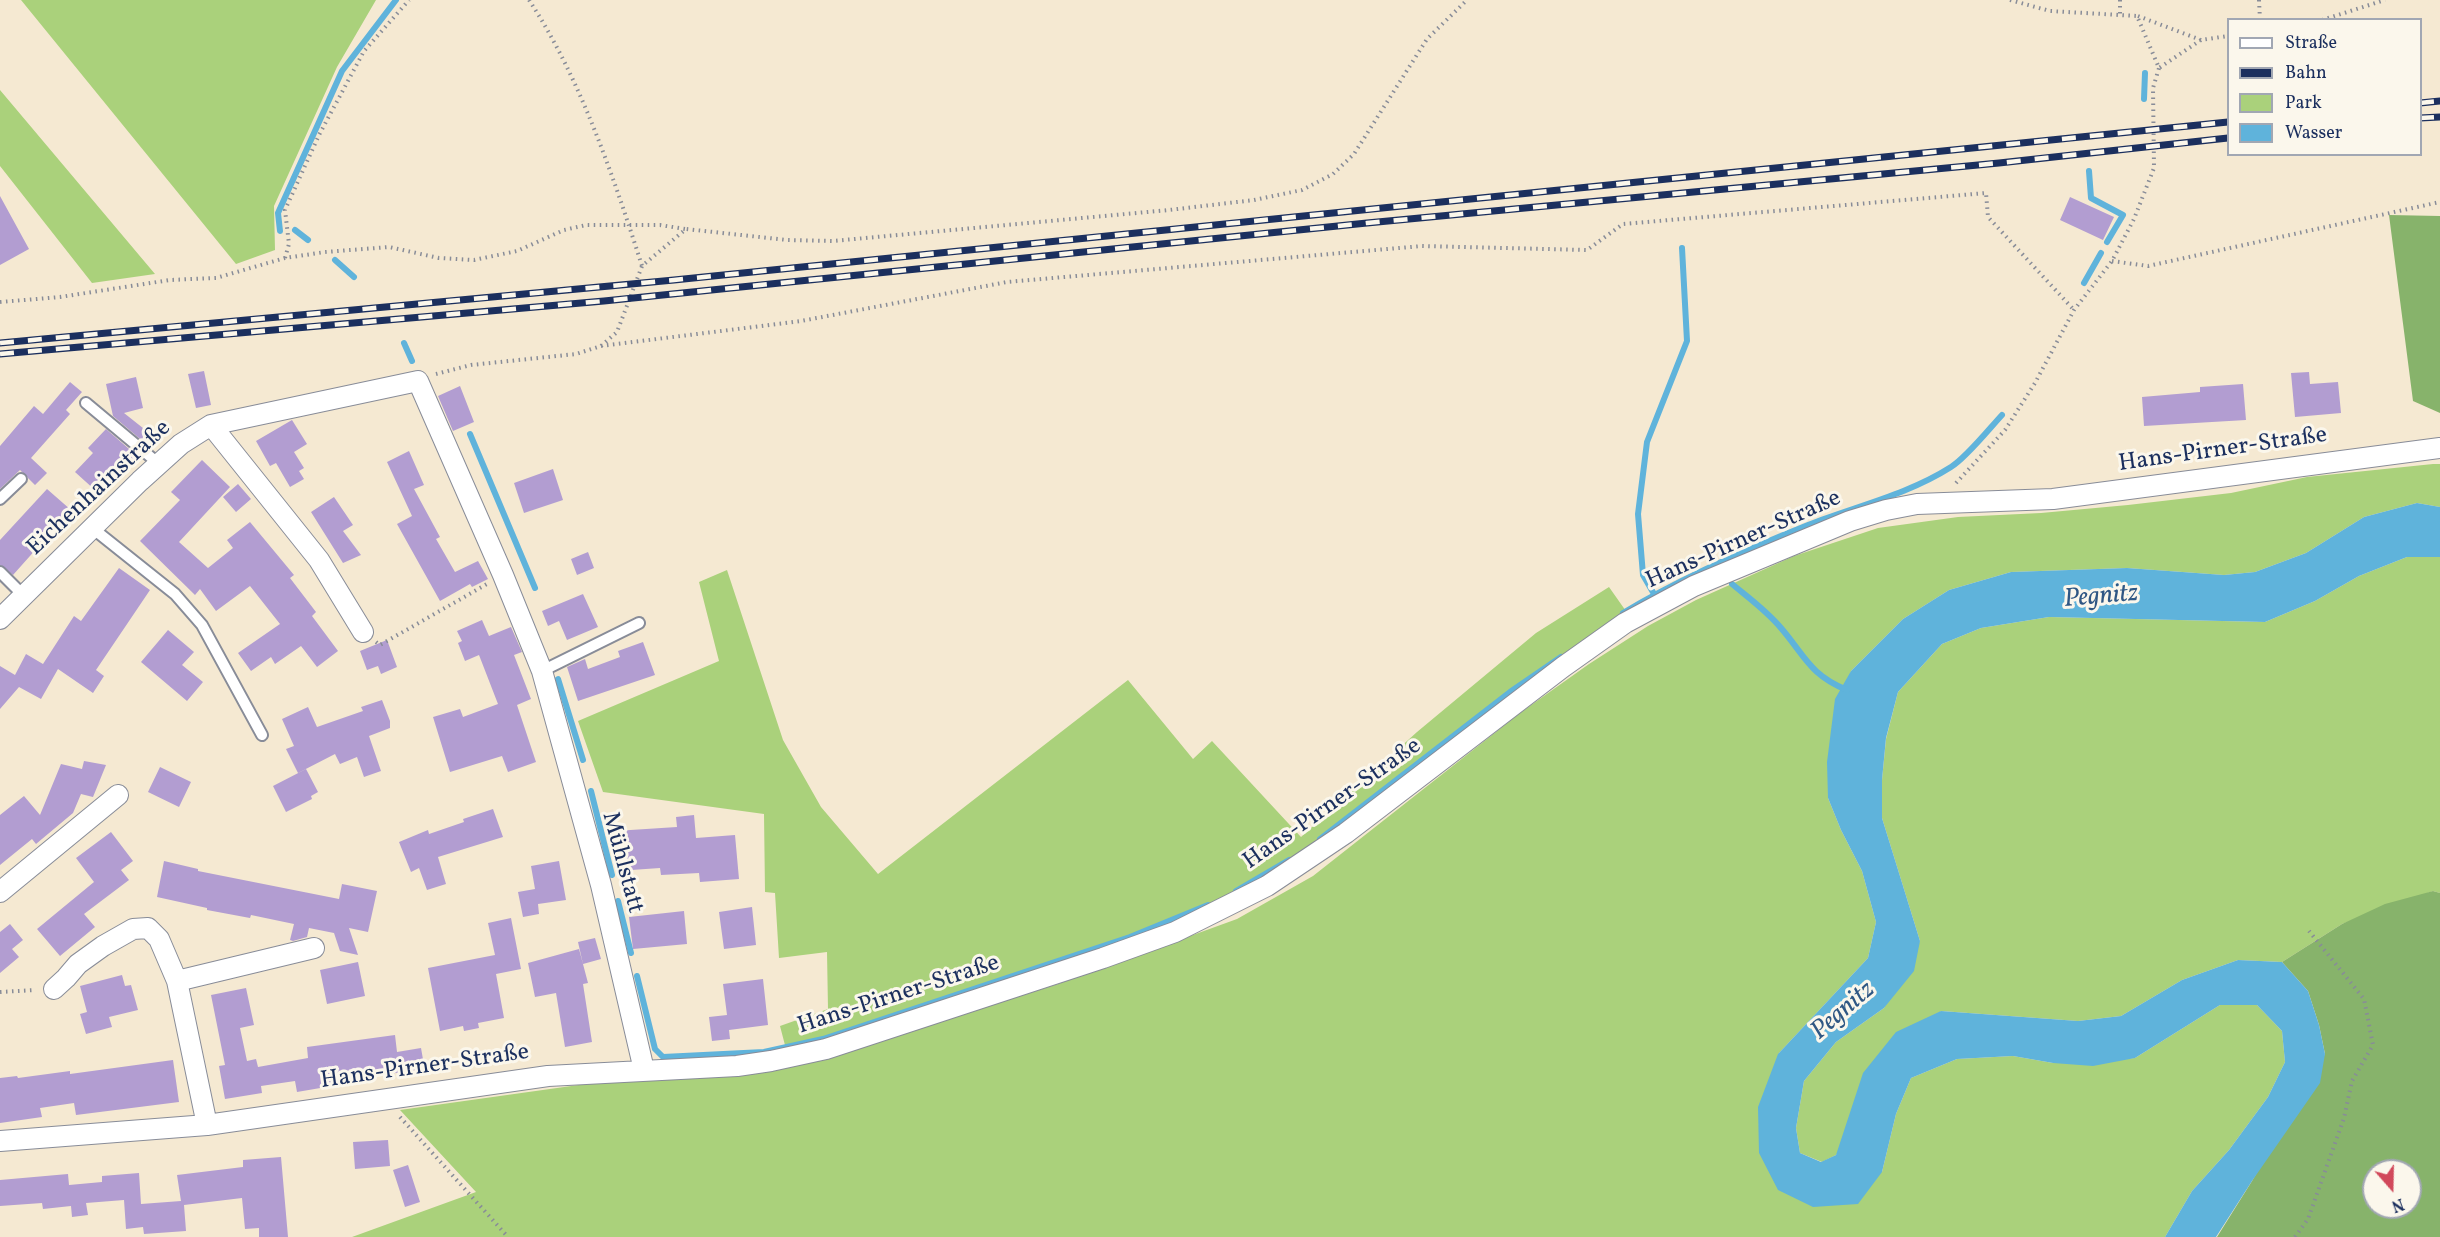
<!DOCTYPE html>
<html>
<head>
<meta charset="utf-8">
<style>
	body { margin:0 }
	#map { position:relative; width:2440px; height:1237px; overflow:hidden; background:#f5e9d2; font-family:Vollkorn,serif }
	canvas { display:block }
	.legend { position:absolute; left:2227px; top:18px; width:195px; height:138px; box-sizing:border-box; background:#fbf7ec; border:2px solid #a1a7b3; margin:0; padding:8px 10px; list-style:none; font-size:18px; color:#1b2f5e }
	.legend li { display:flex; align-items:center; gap:12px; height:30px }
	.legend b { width:30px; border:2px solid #a1a7b3 }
	.north { position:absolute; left:2362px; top:1159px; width:60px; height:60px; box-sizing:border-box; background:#fbf7ec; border:2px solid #a1a7b3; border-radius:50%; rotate:160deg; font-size:16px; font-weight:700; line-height:24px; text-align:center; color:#1b2f5e }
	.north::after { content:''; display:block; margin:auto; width:21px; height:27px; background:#d1495b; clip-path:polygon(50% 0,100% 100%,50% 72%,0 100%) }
</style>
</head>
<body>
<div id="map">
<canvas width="2440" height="1237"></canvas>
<ul class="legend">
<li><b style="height:8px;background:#fff"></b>Straße</li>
<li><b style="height:8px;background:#1b2f5e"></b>Bahn</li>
<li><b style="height:16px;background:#aad17b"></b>Park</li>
<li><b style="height:16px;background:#5fb3db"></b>Wasser</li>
</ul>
<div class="north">N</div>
</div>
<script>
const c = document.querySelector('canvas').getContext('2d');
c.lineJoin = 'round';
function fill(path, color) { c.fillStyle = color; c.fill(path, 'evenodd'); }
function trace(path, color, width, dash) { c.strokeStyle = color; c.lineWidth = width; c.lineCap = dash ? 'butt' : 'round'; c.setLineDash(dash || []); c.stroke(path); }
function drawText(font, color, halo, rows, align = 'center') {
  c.font = font + ' Vollkorn,serif'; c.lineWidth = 6; c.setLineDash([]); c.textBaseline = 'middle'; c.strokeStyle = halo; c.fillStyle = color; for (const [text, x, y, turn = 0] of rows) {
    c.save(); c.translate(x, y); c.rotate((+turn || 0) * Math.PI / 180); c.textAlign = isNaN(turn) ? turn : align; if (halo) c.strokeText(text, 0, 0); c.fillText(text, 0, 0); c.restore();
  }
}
fill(new Path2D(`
	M21 0H376L337 67 274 206 275 250 236 264Z
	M0 90 155 274 92 283 0 166Z
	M2433 464H2440V507L2417 503 2364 517 2306 553 2255 572 2224 575 2127 568 2011 572 1949 590 1903 619 1851 671 1828 798 1841 830 1862 871 1876 922 1868 958 1779 1053 1759 1153 1882 1172 1896 1114 1911 1078 1957 1059 2013 1056 2053 1063 2135 1058 2220 1005H2257L2282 1031 2285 1062 2268 1097 2229 1150 2192 1191 2165 1237H352L476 1192 400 1110 607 1081 723 1076 819 1060 1058 984 1237 919 1313 876 1520 713 1589 664 1648 626 1696 600 1794 556 1878 528 1958 517 2041 513 2128 505 2231 493 2307 477Z
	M2407 557H2440V893L2433 891 2342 924 2282 962 2238 960 2182 980 2121 1016 2078 1021 1941 1011 1836 1155 1822 1162 1800 1153 1796 1128 1804 1081 1836 1042 1884 1008 1920 941 1882 818V780L1886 739 1898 692 1942 644 1981 628 2049 617 2265 622 2315 601 2359 576Z
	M727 570 783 740 821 807 878 874 1128 680 1193 759 1212 741 1301 837 1417 732 1536 633 1609 587 1628 614 1327 835 1261 880 1213 904 1150 931 823 1039 786 1049 780 1026 828 1009 827 952 779 958 775 893 765 892 764 814 603 792 578 721 719 661 699 582Z`), '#aad17b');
fill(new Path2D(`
	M2389 215 2440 216V413L2413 401Z
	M2433 891 2440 893V1237H2217L2252 1181 2325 1054 2319 1025 2308 991 2282 962 2342 924 2385 904ZM2374 1171H2410V1207H2374Z`), '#87b36b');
fill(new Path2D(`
	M2417 503 2440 507V557H2407L2359 576 2315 601 2265 622 2049 617 1981 628 1942 644 1898 692 1886 738 1882 780V818L1920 941 1914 971 1884 1008 1836 1042 1804 1081 1796 1128 1800 1153 1821 1162 1836 1155 1863 1073 1896 1032 1941 1011 2078 1021 2121 1016 2182 980 2238 960 2282 962 2308 991 2319 1025 2325 1054 2320 1083 2252 1181 2216 1237H2165L2192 1191 2229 1150 2268 1097 2285 1062 2282 1031 2257 1005H2220L2135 1058 2093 1066 2053 1063 2013 1056 1957 1059 1911 1078 1896 1114 1882 1172 1858 1204 1813 1207 1778 1190 1759 1153 1758 1107 1778 1054 1868 958 1876 922 1862 871 1841 830 1828 798 1827 762 1835 699 1851 671 1903 619 1949 590 2011 572 2127 568 2224 575 2255 572 2306 553 2364 517Z`), '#5fb3db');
trace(new Path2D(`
	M2144 99 2145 73
	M2089 171 2091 198 2123 215 2107 242
	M295 230 308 240
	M280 231 278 213 342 71 396 0
	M335 260 354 277
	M2084 283 2101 253
	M404 343 412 361
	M470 434 535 588
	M1732 584C1749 598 1767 611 1781 628 1805 656 1810 675 1847 690
	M1654 594 1643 575 1638 514 1647 442 1687 341 1682 248
	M1623 613C1681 578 1745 550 1808 525 1856 506 1907 495 1951 467 1966 458 1989 429 2002 415
	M558 679 583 760
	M591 791 612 875
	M1320 839 1510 692 1561 657
	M1236 891 1289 860
	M618 901 631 953
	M637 976 655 1049 663 1057 764 1052 823 1039 1130 937 1208 905`), '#5fb3db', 6);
fill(new Path2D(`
	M0 196 29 249 0 265Z
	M2070 197 2114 217 2103 240 2060 220Z
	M204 371 211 405 196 408 188 374Z
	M2309 372 2310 384 2338 382 2341 413 2295 417 2291 373Z
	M136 377 143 408 124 413 153 436 146 444 113 416 106 384Z
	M70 382 82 392 66 410 70 414 31 458 47 473 35 485 20 470 0 489V446L34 406 43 414Z
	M2243 384 2246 420 2144 426 2142 397 2200 392V387Z
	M460 386 474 422 453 431 438 396Z
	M292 420 307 444 294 452 304 468 299 471 304 479 290 487 276 463 270 466 256 441Z
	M106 429 136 455 132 460 128 457 96 491 75 472 93 453 88 448Z
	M409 451 424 485 414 489 440 537 436 539 455 572 478 561 488 579 472 587 470 584 440 601 397 524 412 516 387 462Z
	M202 460 230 487 179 542 208 568 233 548 227 540 250 522 294 575 290 578 316 612 312 616 338 651 317 667 301 646 275 664 271 657 251 671 238 653 280 624 250 586 216 611 200 589 195 595 140 541 180 500 171 492Z
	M553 469 563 500 524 513 514 483Z
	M238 484 251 499 236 512 223 497Z
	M47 489 71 510 13 575 0 565V540Z
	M334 497 353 525 343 531 361 555 343 563 311 512Z
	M588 552 594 568 577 575 571 559Z
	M119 568 150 590 96 670 104 676 93 693 58 669 41 699 19 687 0 709V666L15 675 26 654 43 664 74 616 81 621Z
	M583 594 598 627 567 640 559 621 548 626 542 611Z
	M482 620 489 636 511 627 522 652 514 655 531 699 517 705 536 762 508 772 502 756 450 772 433 717 460 709 463 717 498 704 479 655 465 661 458 643 462 641 457 631Z
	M168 630 194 652 182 665 203 682 187 701 141 662Z
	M387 640 397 667 381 674 378 666 367 670 360 651Z
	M643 642 655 675 578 701 567 667 585 659 588 669 620 657 618 651Z
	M382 700 390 721V728L369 736 381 771 364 777 357 757 340 764 335 754 298 773 286 749 294 746 282 719 308 707 317 727 363 711 361 707Z
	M84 761 106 765 93 797 81 794 73 813 36 844 32 839 0 865V815L24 796 40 815 61 764 82 769Z
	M160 767 191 782 179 807 148 792Z
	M306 769 318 792 311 796 312 799 286 812 273 786Z
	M493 809 503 837 438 857 446 884 427 890 419 868 411 872 399 842 428 830 429 834 464 822 463 819Z
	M694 815 696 838 735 835 739 879 700 882 699 873 661 875 660 868 617 871 615 831 677 827 676 817Z
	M111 832 133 861 121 870 129 880 84 914 95 927 60 956 37 929 94 882 76 858Z
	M164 861 198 869V871L339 899 342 884 377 891 368 932 349 928 358 955 340 951 334 933 309 928 307 937 293 941 290 940 294 924 251 915 250 918 207 910V908L157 897Z
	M559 861 566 900 538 904 539 914 523 917 518 892 535 889 531 866Z
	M752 907 756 945 724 949 719 912Z
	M684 911 687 944 633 949 629 917Z
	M511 918 521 969 496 974 504 1018 478 1023 479 1028 464 1031 463 1026 440 1031 428 968 495 955 488 923Z
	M10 924 23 940 12 949 19 957 0 973V932Z
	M595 938 601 959 583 964 578 942Z
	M579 949 588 983 583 984 592 1042 565 1047 556 993 535 997 528 963Z
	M358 962 365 996 327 1004 320 970Z
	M122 975 125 986 131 985 138 1010 109 1017 112 1027 86 1034 80 1014 87 1012 80 986Z
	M763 979 768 1025 729 1030 730 1039 712 1041 709 1017 727 1015 723 984Z
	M246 988 254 1025 240 1028 247 1061 256 1059 258 1067 308 1058 307 1047 395 1035 397 1052 421 1048 424 1065 417 1066V1070L332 1082V1086L297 1092 295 1081 261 1086 262 1093 225 1099 219 1066 225 1065 211 995Z
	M173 1060 179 1102 76 1115 74 1103 40 1108 42 1117 0 1123V1078L17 1076 18 1078 70 1071V1074Z
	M388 1140 390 1166 355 1169 353 1142Z
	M281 1157 288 1237H259V1228L245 1229 242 1198 184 1205 186 1231 144 1234 143 1227 126 1229 124 1200 86 1203 88 1215 72 1217 71 1206 43 1209 42 1203 0 1206V1180L68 1174 69 1185 102 1182V1176L139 1173 141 1204 181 1201 177 1175 243 1167V1160Z
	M408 1165 420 1202 405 1207 393 1170Z`), '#b29dd1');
const lane = new Path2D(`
	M86 403 159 464
	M0 499 21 479
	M91 527 175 594 202 625 262 735
	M0 572 23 595
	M542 671 639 623`);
const street = new Path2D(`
	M211 425 319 560 363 632
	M0 619 140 481 181 444 211 425 418 381 503 575 542 671 601 885 644 1070
	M0 892 118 795
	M177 981 314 948
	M54 989 66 978 78 964 103 946 133 929 148 928 159 939 177 981 207 1125
	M0 1141 207 1125 548 1076 737 1066 771 1061 826 1049 1103 958 1175 932 1267 886 1346 833 1563 667 1625 623 1694 586 1850 521 1886 510 1917 504 2053 499 2440 448`);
trace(lane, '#888c98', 14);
trace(street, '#888c98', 22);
trace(new Path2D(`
	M529 0C580 77 614 178 642 266
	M2010 0 2050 11 2137 16 2159 68 2201 40 2228 36
	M2120 0V15
	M2259 0 2260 20
	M2138 16 2201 40
	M2322 20 2385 0
	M285 258 289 244 285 210 319 135 364 51 409 0
	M2112 261 2148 266 2440 202
	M0 302 60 297 170 280 216 278 285 258 325 252 389 247 439 258 474 260 517 251 564 230 586 225H660L685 229
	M601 346 801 321 1007 282 1422 246 1587 250 1623 224 1986 193 1988 217 2074 310
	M436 374 471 365 576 354 601 346 617 332 642 266 686 229 787 240 833 241 1169 210 1254 200 1302 190 1333 174 1354 154 1427 39 1467 0
	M1956 483 2005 430 2035 383 2074 310 2112 261 2134 219 2154 168 2153 88 2159 68
	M376 642 380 645 487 584
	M0 992 35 990
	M400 1117 508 1237
	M2295 1237 2308 1219 2344 1118 2352 1081 2373 1045 2364 999 2309 931`), '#888c98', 4, [1.5, 4.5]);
trace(lane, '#fff', 10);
trace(street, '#fff', 20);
const rail = new Path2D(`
	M2420 103 2440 101
	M2420 118 2440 117
	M0 343 674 280 2228 122
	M0 354 604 301 1367 223 1999 163 2228 138`);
trace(rail, '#1b2f5e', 7);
trace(rail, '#fbf7ec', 4.5, [14]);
drawText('24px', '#1b2f5e', '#fbf7ec', [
	["Hans-Pirner-Straße",2223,451,-8],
	["Eichenhainstraße",100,489,-43],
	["Hans-Pirner-Straße",1744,541,-24],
	["Hans-Pirner-Straße",1333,805,-35],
	["Mühlstatt",621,863,75],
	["Hans-Pirner-Straße",899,996,-18],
	["Hans-Pirner-Straße",425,1068,-8]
]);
drawText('italic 26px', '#2f5784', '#fbf7ec', [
	["Pegnitz",2101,598,-5],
	["Pegnitz",1844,1012,-41]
]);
</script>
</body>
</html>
